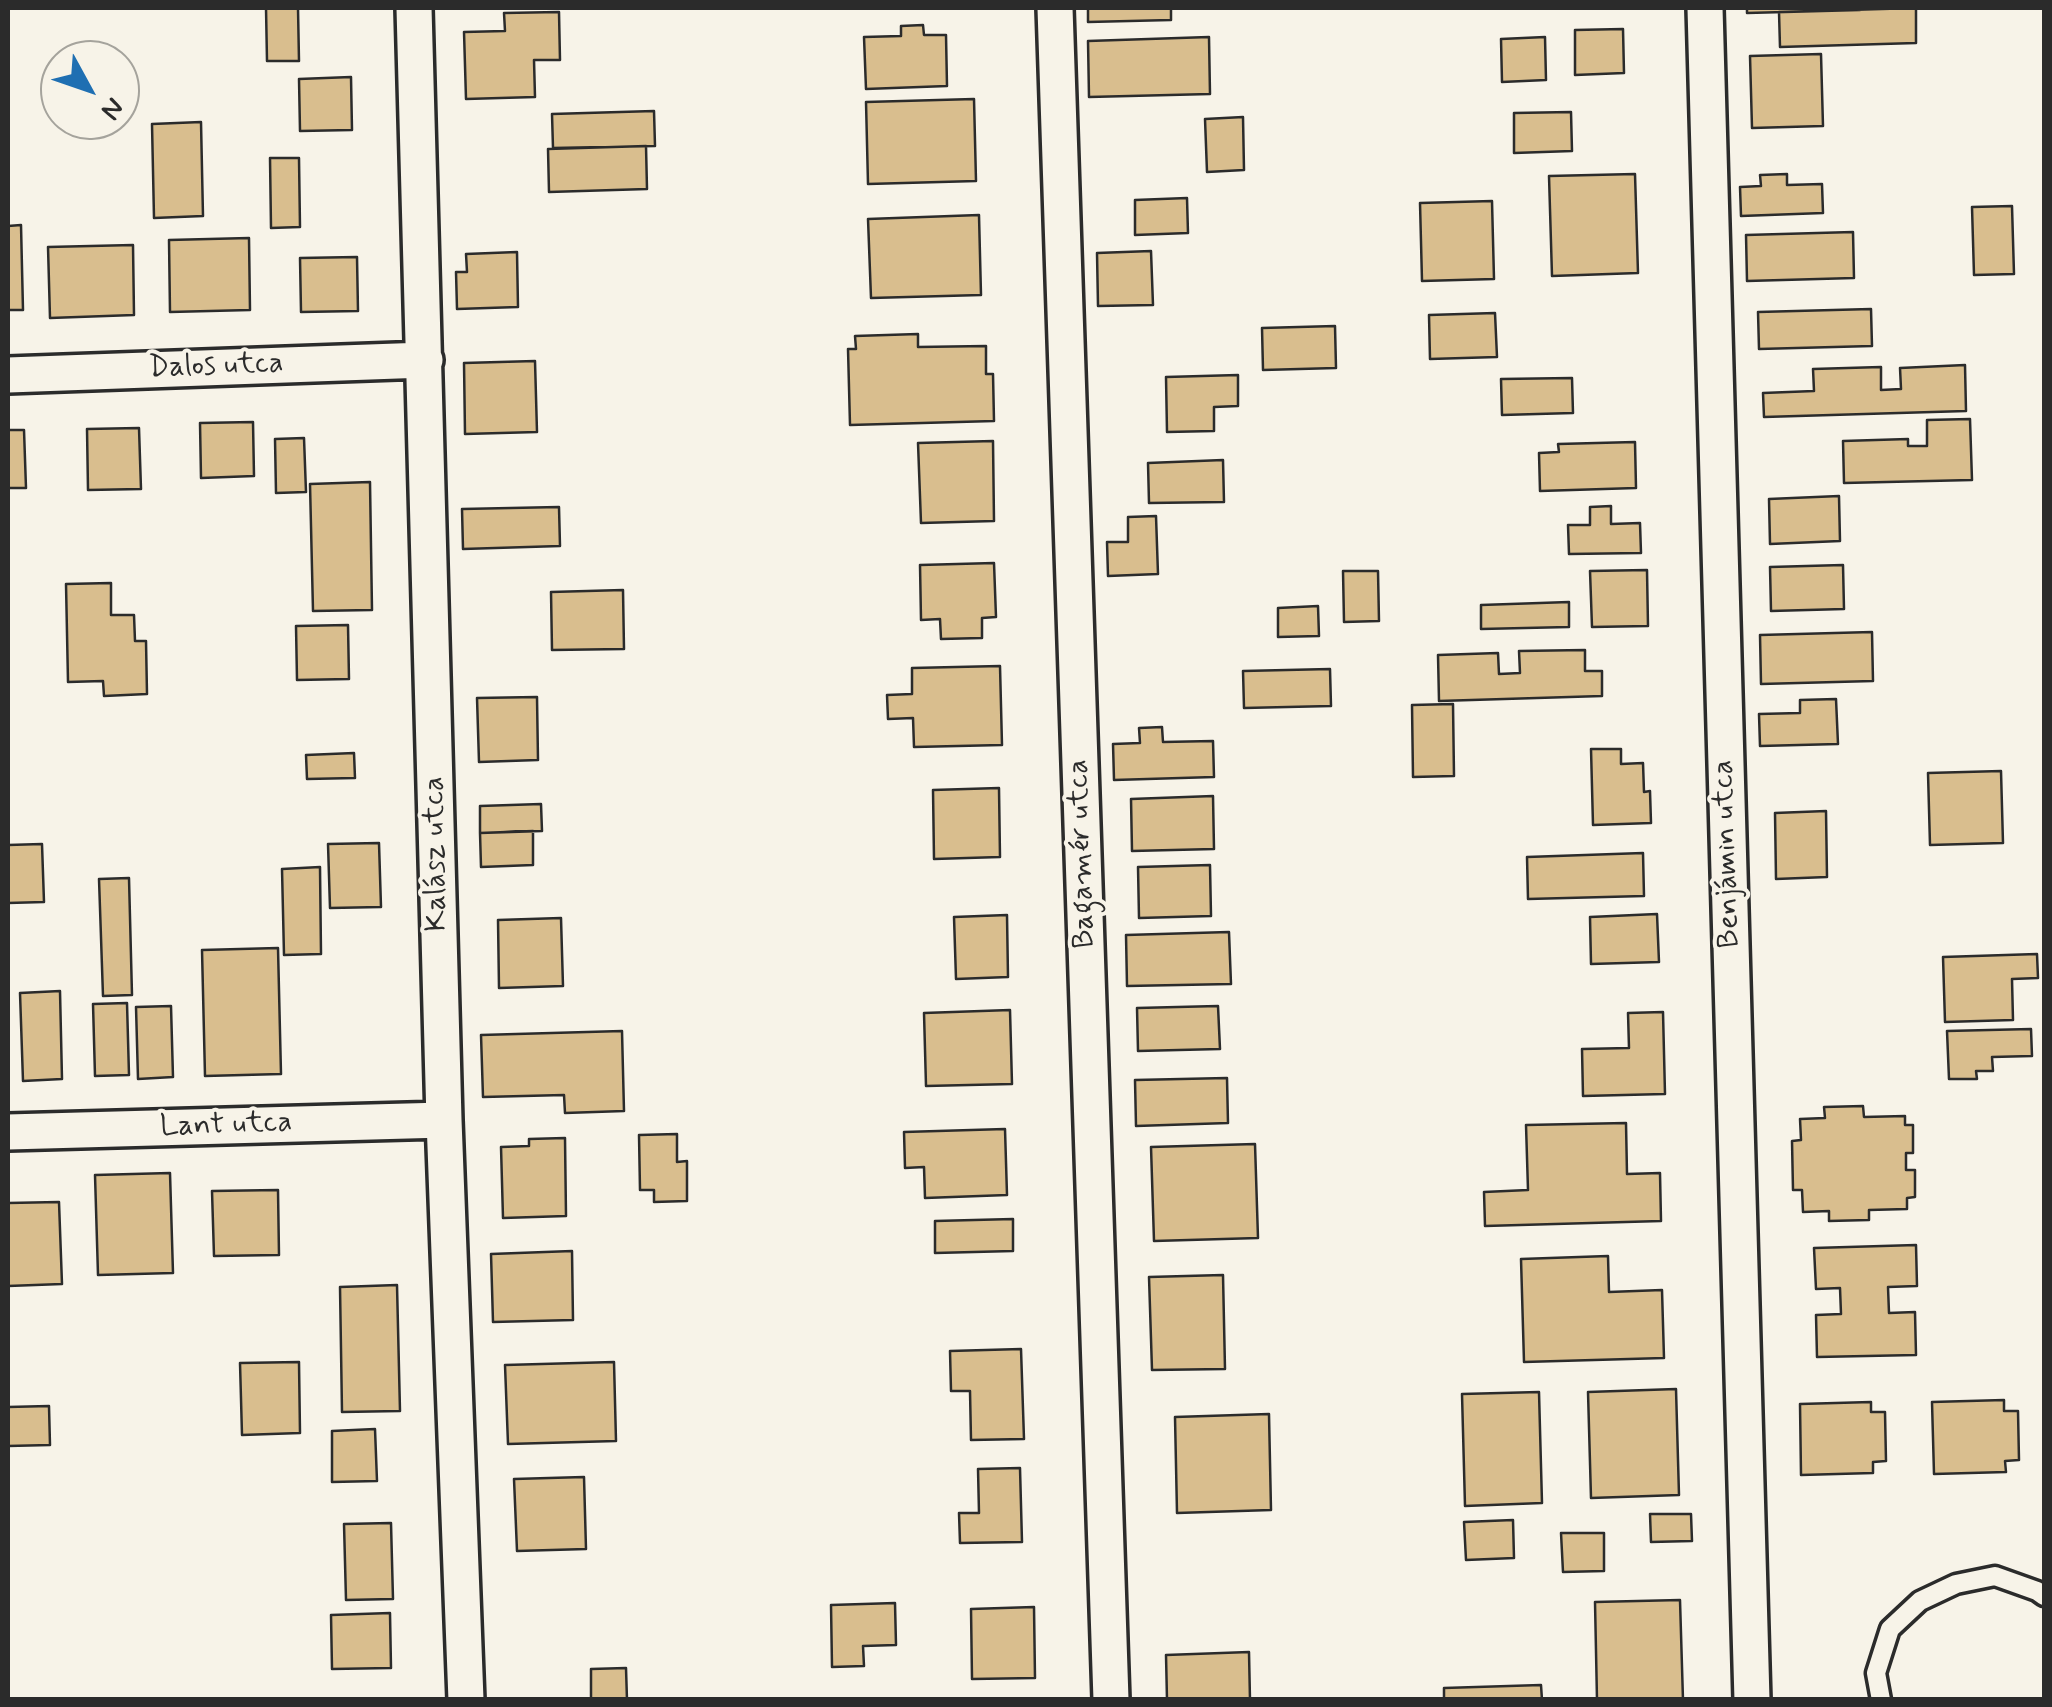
<!DOCTYPE html>
<html>
<head>
<meta charset="utf-8">
<style>
	body { margin:0 }
	#map { position:relative; width:2052px; height:1707px; overflow:hidden; background:#f7f3e8; font-family:Mynerve,sans-serif }
	canvas { display:block }
	.frame { position:absolute; inset:0; border:10px solid #2b2b2b; pointer-events:none }
	.north { position:absolute; left:40px; top:40px; width:100px; height:100px; box-sizing:border-box; background:#f7f3e8; border:2px solid #a5a39c; border-radius:50%; rotate:130deg; font-size:28px; font-weight:700; line-height:40px; text-align:center; color:#2b2b2b }
	.north::after { content:''; display:block; margin:auto; width:35px; height:45px; background:#1f6fb2; clip-path:polygon(50% 0,100% 100%,50% 72%,0 100%) }
</style>
</head>
<body>
<div id="map">
<canvas width="2052" height="1707"></canvas>
<div class="frame"></div>
<div class="north">N</div>
</div>
<script>
const c = document.querySelector('canvas').getContext('2d');
c.lineJoin = 'round';
function fill(path, color) { c.fillStyle = color; c.fill(path, 'evenodd'); }
function trace(path, color, width, dash) { c.strokeStyle = color; c.lineWidth = width; c.lineCap = dash ? 'butt' : 'round'; c.setLineDash(dash || []); c.stroke(path); }
function drawText(font, color, halo, rows, align = 'center') {
  c.font = font + ' Mynerve,sans-serif'; c.lineWidth = 8; c.setLineDash([]); c.textBaseline = 'middle'; c.strokeStyle = halo; c.fillStyle = color; for (const [text, x, y, turn = 0] of rows) {
    c.save(); c.translate(x, y); c.rotate((+turn || 0) * Math.PI / 180); c.textAlign = isNaN(turn) ? turn : align; if (halo) c.strokeText(text, 0, 0); c.fillText(text, 0, 0); c.restore();
  }
}
const building = new Path2D(`
	M266 8H298L299 61H267Z
	M1088 8H1171V20L1088 22Z
	M1747 8H1860V10L1747 13Z
	M1916 8V43L1780 47 1779 12Z
	M559 12 560 60H534L535 97 466 99 464 32 505 31 504 13Z
	M923 25 924 35H946L947 86 866 89 864 37 901 36V26Z
	M1623 29 1624 73 1575 75V30Z
	M1209 37 1210 94 1089 97 1088 41Z
	M1545 37 1546 80 1502 82 1501 39Z
	M1821 54 1823 126 1752 128 1750 56Z
	M351 77 352 130 300 131 299 79Z
	M974 99 976 181 868 184 866 102Z
	M654 111 655 146 553 148 552 114Z
	M1571 112 1572 151 1514 153V113Z
	M1243 117 1244 170 1207 172 1205 119Z
	M201 122 203 216 154 218 152 124Z
	M646 146 647 189 549 192 548 149Z
	M270 158H299L300 227 271 228Z
	M1635 174 1638 273 1552 276 1549 176Z
	M1787 174V185L1822 184 1823 213 1741 216 1740 187 1761 186 1760 175Z
	M1187 198 1188 233 1135 235V200Z
	M1492 201 1494 279 1422 281 1420 203Z
	M2012 206 2014 274 1974 275 1972 207Z
	M979 215 981 295 871 298 868 219Z
	M21 225 23 310H8V226Z
	M1853 232 1854 278 1747 281 1746 235Z
	M249 238 250 310 170 312 169 240Z
	M133 245 134 315 50 318 48 247Z
	M1151 251 1153 305 1098 306 1097 253Z
	M517 252 518 307 457 309 456 272H467L466 254Z
	M357 257 358 311 301 312 300 258Z
	M1871 309 1872 346 1759 349 1758 312Z
	M1495 313 1497 357 1430 359 1429 315Z
	M1335 326 1336 368 1263 370 1262 328Z
	M918 334V347L986 346V374H993L994 421 850 425 848 349H856L855 336Z
	M535 361 537 432 465 434 464 363Z
	M1965 365 1966 411 1764 417 1763 393 1814 391 1813 369 1881 367V390L1901 389 1900 368Z
	M1238 375V406L1214 407V431L1167 432 1166 377Z
	M1572 378 1573 413 1502 415 1501 379Z
	M1970 419 1972 480 1844 483 1843 441 1908 439V446H1927V420Z
	M253 422 254 476 201 478 200 423Z
	M139 428 141 489 88 490 87 429Z
	M8 430H24L26 488H8Z
	M304 438 306 492 276 493 275 439Z
	M993 441 994 521 921 523 918 443Z
	M1635 442 1636 488 1540 491 1539 453 1559 452 1558 444Z
	M1223 460 1224 502 1149 503 1148 463Z
	M370 482 372 610 313 611 310 484Z
	M1839 496 1840 541 1770 544 1769 499Z
	M1611 506V524L1640 523 1641 553 1569 554 1568 525H1590V507Z
	M559 507 560 546 463 549 462 509Z
	M1156 516 1158 574 1108 576 1107 542H1128V517Z
	M994 563 996 617 982 618V638L941 639 940 619 921 620 920 565Z
	M1843 565 1844 609 1771 611 1770 567Z
	M1647 570 1648 626 1592 627 1590 571Z
	M1343 571H1378L1379 621 1344 622Z
	M111 583V615H134L135 641H146L147 694 104 696 103 681 68 682 66 584Z
	M623 590 624 649 552 650 551 592Z
	M1569 602V627L1481 629V605Z
	M1318 606 1319 636 1278 637V608Z
	M348 625 349 679 297 680 296 626Z
	M1872 632 1873 681 1761 684 1760 635Z
	M1585 650V671H1602V696L1439 701 1438 655 1498 653 1499 674 1520 673 1519 651Z
	M1000 666 1002 745 914 747 913 718 888 719 887 695 912 694V668Z
	M1330 669 1331 706 1244 708 1243 671Z
	M537 697 538 760 479 762 477 698Z
	M1836 699 1838 744 1760 746 1759 714 1800 713V700Z
	M1453 704 1454 776 1413 777 1412 705Z
	M1162 727 1163 742 1213 741 1214 777 1114 780 1113 744 1140 743 1139 728Z
	M1591 749H1621V764L1643 763 1644 792 1650 791 1651 823 1593 825Z
	M354 753 355 778 307 779 306 755Z
	M2001 771 2003 843 1930 845 1928 773Z
	M999 788 1000 857 934 859 933 790Z
	M1213 796 1214 849 1132 851 1131 799Z
	M541 804 542 831 480 833V806Z
	M1826 811 1827 877 1776 879 1775 813Z
	M533 831V865L481 867 480 833Z
	M379 843 381 907 330 908 328 844Z
	M42 844 44 902 8 903V845Z
	M1643 853 1644 896 1528 899 1527 857Z
	M1210 865 1211 916 1139 918 1138 867Z
	M320 867 321 954 284 955 282 869Z
	M129 878 132 995 103 996 99 879Z
	M1657 914 1659 962 1591 964 1590 917Z
	M1007 915 1008 977 956 979 954 917Z
	M561 918 563 986 499 988 498 920Z
	M1229 932 1231 984 1127 986 1126 935Z
	M278 948 281 1074 205 1076 202 950Z
	M2037 954 2038 978 2012 979 2013 1020 1945 1022 1943 957Z
	M60 991 62 1079 23 1081 20 993Z
	M127 1003 129 1075 95 1076 93 1004Z
	M171 1006 173 1077 138 1079 136 1007Z
	M1218 1006 1220 1049 1138 1051 1137 1008Z
	M1010 1010 1012 1084 926 1086 924 1013Z
	M1663 1012 1665 1094 1583 1096 1582 1049 1629 1048 1628 1013Z
	M2031 1029 2032 1056 1992 1057 1993 1071H1976L1977 1079H1949L1947 1031Z
	M622 1031 624 1111 565 1113 564 1095 483 1097 481 1035Z
	M1227 1078 1228 1123 1136 1126 1135 1080Z
	M1863 1106 1864 1117 1905 1116V1125H1913V1153H1906V1170H1915V1197L1907 1198V1209L1869 1210V1220L1829 1221V1211L1803 1212 1802 1190H1793L1792 1141 1801 1140 1800 1119 1825 1118 1824 1107Z
	M1626 1123 1627 1174 1660 1173 1661 1221 1485 1226 1484 1192 1528 1190 1526 1125Z
	M1005 1129 1007 1195 925 1198 924 1167 905 1168 904 1132Z
	M677 1134V1162L687 1161V1201L654 1202V1190H640L639 1135Z
	M565 1138 566 1216 503 1218 501 1147 529 1146V1139Z
	M1255 1144 1258 1238 1154 1241 1151 1147Z
	M170 1173 173 1273 98 1275 95 1175Z
	M278 1190 279 1255 214 1256 212 1191Z
	M59 1202 62 1284 8 1286V1203Z
	M1013 1219V1251L935 1253V1221Z
	M1916 1245 1917 1286 1888 1287 1889 1313 1915 1312 1916 1355 1817 1357 1816 1315 1841 1314 1840 1288 1816 1289 1814 1248Z
	M572 1251 573 1320 493 1322 491 1254Z
	M1608 1256 1609 1292 1662 1290 1664 1358 1524 1362 1521 1259Z
	M1223 1275 1225 1369 1152 1370 1149 1277Z
	M397 1285 400 1411 342 1412 340 1287Z
	M1021 1349 1024 1439 971 1440 970 1391H951L950 1351Z
	M299 1362 300 1433 242 1435 240 1363Z
	M614 1362 616 1441 508 1444 505 1365Z
	M1676 1389 1679 1495 1591 1498 1588 1392Z
	M1539 1392 1542 1503 1465 1506 1462 1394Z
	M2004 1400V1411H2018L2019 1460 2005 1461 2006 1472 1934 1474 1932 1402Z
	M1871 1402V1412H1885L1886 1461 1873 1462V1473L1801 1475 1800 1404Z
	M49 1406 50 1445 8 1446V1407Z
	M1269 1414 1271 1510 1177 1513 1175 1417Z
	M375 1429 377 1481 332 1482V1431Z
	M1020 1468 1022 1542 960 1543 959 1513H979L978 1469Z
	M584 1477 586 1549 517 1551 514 1479Z
	M1650 1514H1691L1692 1541 1651 1542Z
	M1513 1520 1514 1558 1466 1560 1464 1522Z
	M391 1523 393 1599 346 1600 344 1524Z
	M1561 1533H1604V1571L1563 1572Z
	M1680 1600 1683 1700H1597L1595 1602Z
	M895 1603 896 1645 863 1646 864 1666 832 1667 831 1605Z
	M1034 1607 1035 1678 972 1679 971 1609Z
	M390 1613 391 1668 332 1669 331 1615Z
	M1249 1652 1250 1700H1167L1166 1655Z
	M626 1668 627 1700H591V1669Z
	M1541 1685 1542 1700H1444V1688Z`);
fill(building, '#d9be8e');
trace(building, '#2b2b2b', 2.5);
const lane = new Path2D(`
	M1881 1700 1876 1673 1890 1629 1920 1601 1956 1584 1995 1576 2037 1591 2044 1596`);
const street = new Path2D(`
	M414 8 444 1120 466 1700
	M1055 8 1111 1700
	M1705 8 1752 1700
	M8 375 425 360
	M8 1132 444 1120`);
trace(lane, '#2b2b2b', 25);
trace(street, '#2b2b2b', 42);
trace(lane, '#f7f3e8', 18);
trace(street, '#f7f3e8', 35);
drawText('30px', '#2b2b2b', '#f7f3e8', [
	["Dalos utca",216,367,-2],
	["Kalász utca",437,854,-91],
	["Bagamér utca",1083,854,-92],
	["Benjámin utca",1728,854,-92],
	["Lant utca",226,1126,-2]
]);
</script>
</body>
</html>
